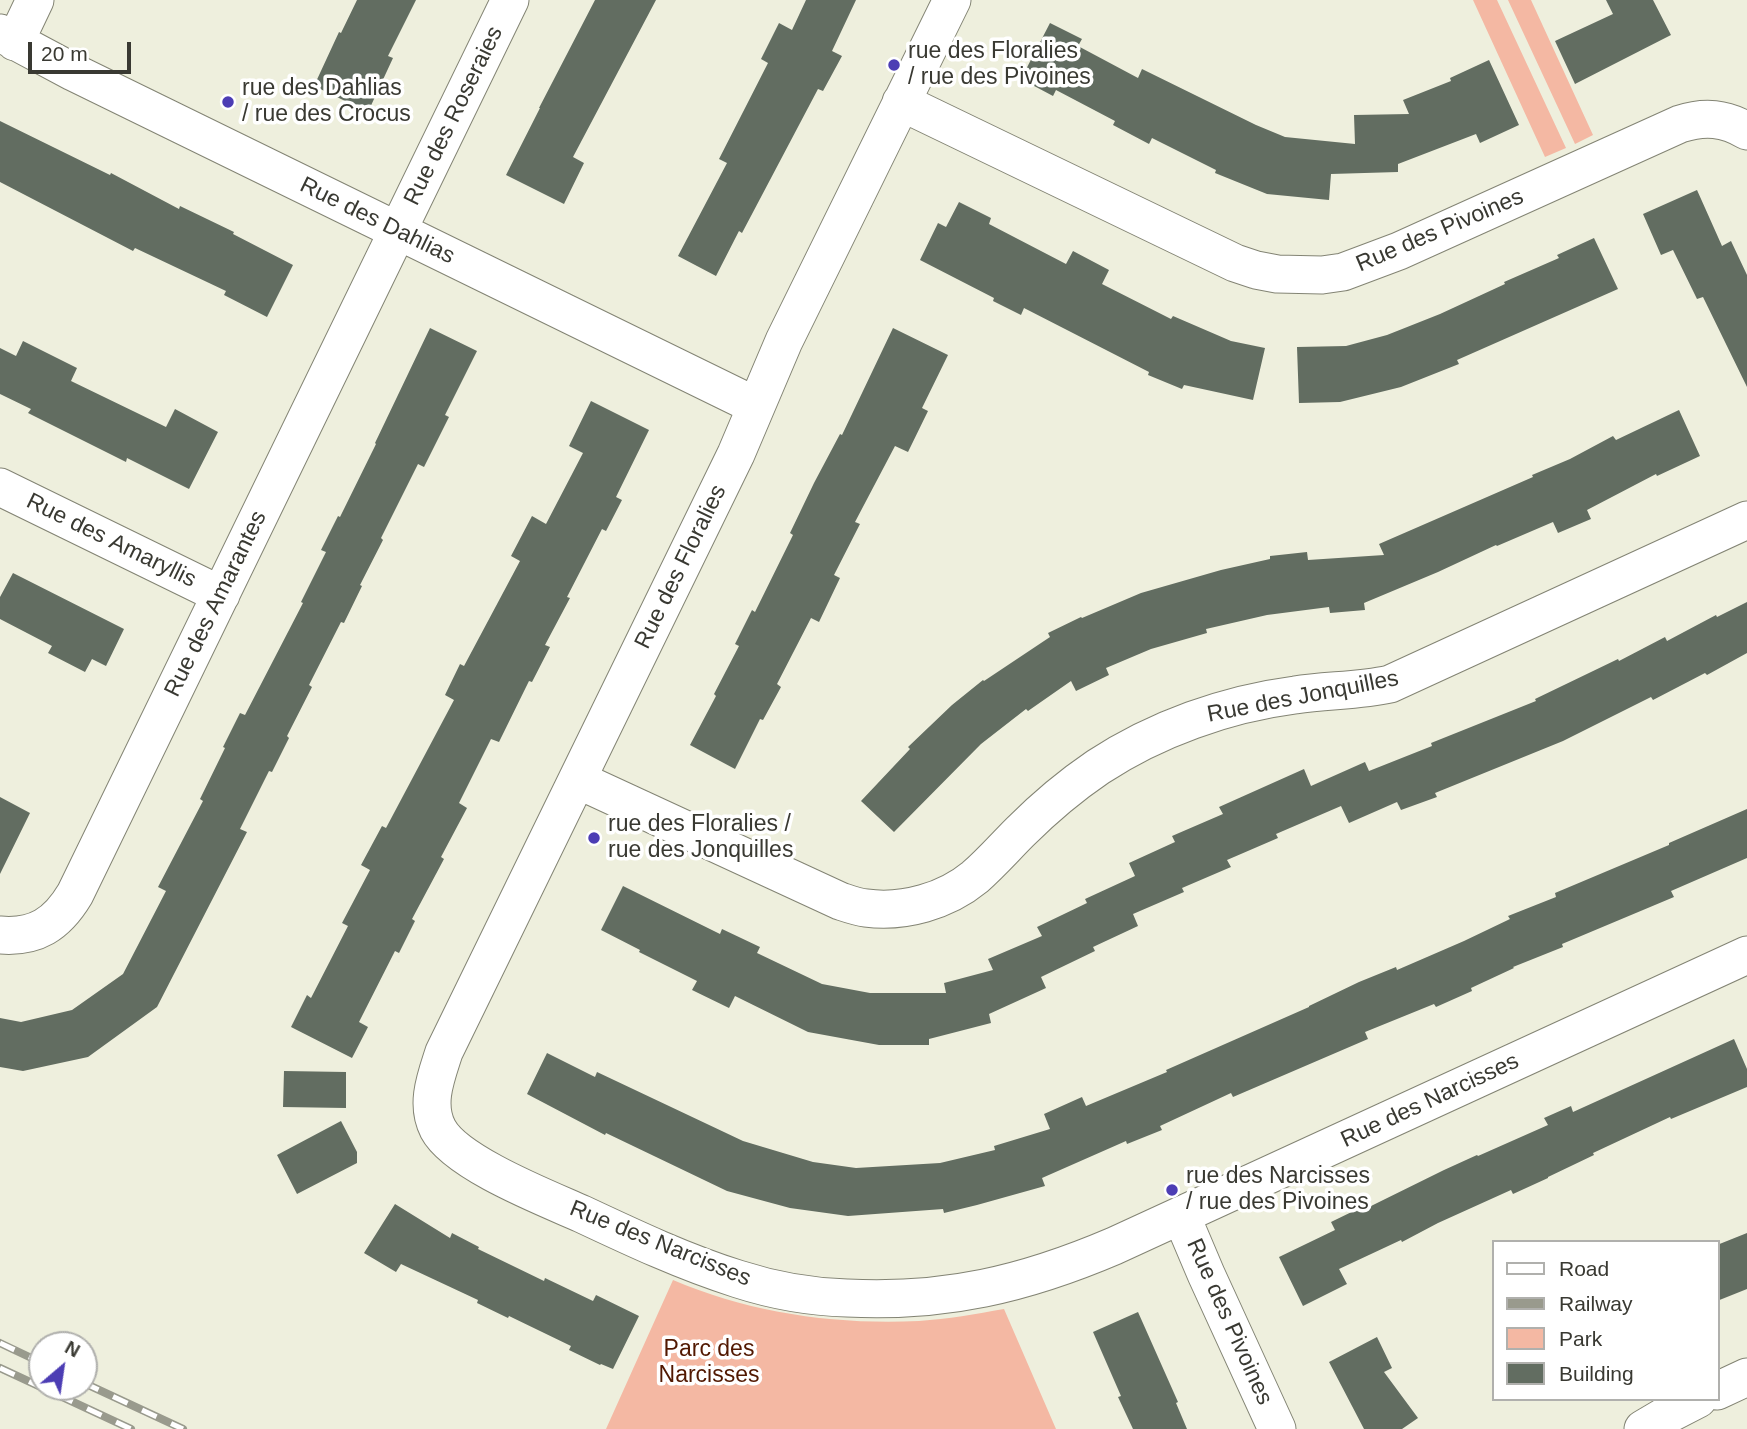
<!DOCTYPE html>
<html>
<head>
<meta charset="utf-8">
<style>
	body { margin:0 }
	#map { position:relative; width:1747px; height:1429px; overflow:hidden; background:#eeefdd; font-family:Arial,sans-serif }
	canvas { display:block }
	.legend { position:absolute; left:1492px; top:1240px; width:228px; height:161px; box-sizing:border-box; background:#fff; border:2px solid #b0b0ad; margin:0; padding:9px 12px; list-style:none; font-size:21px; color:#393932 }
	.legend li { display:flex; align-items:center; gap:14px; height:35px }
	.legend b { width:35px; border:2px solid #b0b0ad }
	.north { position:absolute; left:28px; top:1331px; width:70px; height:70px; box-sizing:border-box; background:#fff; border:2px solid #b0b0ad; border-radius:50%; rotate:29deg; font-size:19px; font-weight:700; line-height:28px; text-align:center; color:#393932 }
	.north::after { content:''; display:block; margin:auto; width:24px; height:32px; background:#4c3db4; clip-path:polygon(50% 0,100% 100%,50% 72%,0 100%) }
	.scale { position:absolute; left:28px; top:42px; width:103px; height:32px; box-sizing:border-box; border:4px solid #393932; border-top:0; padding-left:9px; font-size:21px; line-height:24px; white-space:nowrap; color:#393932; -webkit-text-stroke:5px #fff; paint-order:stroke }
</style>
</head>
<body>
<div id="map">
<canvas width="1747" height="1429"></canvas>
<ul class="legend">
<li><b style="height:9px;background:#fff"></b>Road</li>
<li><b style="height:9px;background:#999a8d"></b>Railway</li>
<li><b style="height:19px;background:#f4b8a3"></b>Park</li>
<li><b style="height:19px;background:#626d61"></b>Building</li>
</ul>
<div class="north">N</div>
<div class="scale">20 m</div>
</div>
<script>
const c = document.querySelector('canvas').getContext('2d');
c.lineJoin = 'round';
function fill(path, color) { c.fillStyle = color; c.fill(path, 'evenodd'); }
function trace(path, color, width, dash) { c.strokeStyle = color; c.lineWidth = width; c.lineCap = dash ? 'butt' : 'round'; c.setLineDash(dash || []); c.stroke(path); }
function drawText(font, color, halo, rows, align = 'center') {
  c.font = font + ' Arial,sans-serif'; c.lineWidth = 7; c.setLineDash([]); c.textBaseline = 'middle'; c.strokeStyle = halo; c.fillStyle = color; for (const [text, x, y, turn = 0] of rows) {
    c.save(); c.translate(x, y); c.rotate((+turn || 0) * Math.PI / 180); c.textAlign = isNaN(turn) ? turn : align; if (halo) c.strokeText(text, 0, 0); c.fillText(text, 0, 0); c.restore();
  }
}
fill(new Path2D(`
	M1473 0H1497L1566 148 1545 157Z
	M1508 0H1531L1593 135 1575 144Z
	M673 1280C750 1313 835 1325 919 1321 948 1319 976 1314 1004 1309L1056 1429H606Z`), '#f4b8a3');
fill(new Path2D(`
	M357 0H416L388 56 393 58 368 112 314 86 339 32 341 33Z
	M595 0H656L573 157 584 163 564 204 506 175 540 108H539Z
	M806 0H856L832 51 842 56 823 91 818 89 742 233 739 231 716 276 678 256 727 163 719 159 768 63 761 59 779 23 792 30Z
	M1606 0H1653L1671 35 1575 84 1555 41 1613 14Z
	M1050 23 1082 39 1078 46 1138 78 1142 69 1256 125 1285 137 1355 144 1354 115 1409 114 1403 100 1451 81 1450 78 1489 60 1519 125 1480 143 1476 134 1398 164V172L1331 174 1329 200 1267 194 1215 173 1216 170 1152 138 1149 144 1113 125 1115 121 1056 90 1053 96 1021 79Z
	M0 121 110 175 111 173 179 209 180 206 234 232 233 234 293 265 267 317 224 295 226 291 135 248 133 251 0 182Z
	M1697 190 1722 246 1731 241 1747 275V387L1703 297 1697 299 1673 250 1661 255 1643 214Z
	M959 202 991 218 989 224 1066 264 1073 251 1109 270 1102 284 1171 319 1173 316 1231 341 1265 348 1253 400 1184 385 1182 389 1148 375 1149 372 1024 308 1021 315 993 301 994 298 920 260 938 223 946 227Z
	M1594 238 1618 289 1457 360 1459 364 1401 387 1340 402 1299 403 1297 347 1346 346 1387 335 1440 314 1505 284 1504 282 1559 258 1557 255Z
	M430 328 477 351 445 415 449 417 424 467 418 464 381 538 383 540 360 585 362 586 344 623 341 622 309 685 312 687 287 736 289 738 272 772 269 771 240 829 247 832 157 1007 88 1057 23 1071 0 1067V1018L21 1022 72 1010 123 974 166 891 158 887 203 801 200 799 225 748 223 747 240 713 245 715 303 603 301 602 326 552 321 550 338 516 340 517 376 444 375 443Z
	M893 328 948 355 922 408 928 411 908 452 895 446 855 522 860 524 834 575 840 578 819 622 811 618 777 684 781 687 763 720 760 719 735 769 690 745 716 696 714 694 739 646 735 644 752 610 755 612 793 535 790 533 814 483 840 434 842 435Z
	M23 341 77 368 71 381 166 427 175 409 218 432 189 489 127 458 126 462 28 413 31 409 0 394V348L16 356Z
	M591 401 649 430 616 497 622 500 606 531 602 529 567 597 570 598 545 645 550 647 532 682 529 681 499 742 491 739 459 803 467 808 441 857 444 859 412 919 415 921 399 953 395 951 359 1022 368 1027 352 1058 291 1027 307 995 311 998 348 926 342 923 370 870 361 865 382 826 386 828 454 700 445 695 460 664 464 666 520 561 511 556 532 516 546 524 583 453 569 446Z
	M1679 410 1700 456 1657 476 1656 474 1587 510 1591 519 1558 533 1553 522 1497 546 1496 545 1438 572 1364 603 1365 610 1330 613 1329 607 1267 615 1206 629 1207 633 1151 649 1106 668 1109 675 1076 691 1071 681 1028 711 1026 709 981 744 894 832 861 801 910 749 908 747 952 705 983 680 984 681 1050 637 1048 633 1081 617 1082 618 1141 593 1221 570 1270 559V556L1307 552 1308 560 1384 555 1379 544 1533 477 1532 475 1570 459 1613 436 1616 440Z
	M13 573 124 629 106 666 92 659 85 672 48 653 52 646 0 619V597Z
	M1747 602V653L1707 675 1705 673 1653 700 1651 697 1563 741 1435 793 1437 797 1401 810 1397 802 1349 823 1341 806 1276 834 1278 838 1227 860 1231 867 1182 888 1184 892 1133 914 1138 926 1093 947 1095 951 1041 977 1046 988 989 1014 991 1023 929 1039V1045H879L808 1032 735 996 729 1008 692 990 697 981 639 952 640 950 601 930 623 886 720 934 722 929 760 947 757 953 822 984 870 993H946L944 983 993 970 988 959 1042 936 1037 927 1087 903 1085 899 1135 876 1129 863 1175 842 1172 836 1223 814 1219 807 1304 769 1311 786 1365 762 1369 771 1432 746 1431 743 1536 701 1535 699 1618 659 1619 661 1665 637 1667 641 1716 615 1717 617Z
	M0 797 30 813 0 874Z
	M1747 809V858L1671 891 1674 897 1562 944 1563 947 1513 967 1514 968 1471 988 1472 991 1436 1007 1434 1004 1365 1032 1368 1039 1233 1097 1231 1093 1160 1126 1162 1130 1127 1144 1126 1141 1042 1178 1045 1186 977 1205 944 1213 943 1209 848 1216 790 1208 727 1191 606 1133 605 1135 527 1094 547 1053 595 1077 597 1072 743 1141 813 1162 856 1168 940 1163 995 1150 994 1146 1050 1129 1044 1114 1082 1097 1086 1106 1167 1072 1166 1070 1309 1007V1006L1359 982 1396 967 1397 970 1464 941 1510 919 1508 916 1556 897 1555 893 1669 845V843Z
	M1734 1039 1747 1069V1087L1671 1119 1670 1117 1593 1153 1594 1155 1548 1177V1178L1513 1194 1511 1190 1438 1223 1402 1242 1401 1240 1339 1269 1347 1284 1303 1306 1279 1257 1335 1230 1331 1222 1368 1204 1369 1207 1444 1170 1477 1155 1478 1156 1548 1125 1544 1118 1571 1106 1573 1112Z
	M284 1071 346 1072V1108L283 1107Z
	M341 1121 357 1152V1163L297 1194 277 1155Z
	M395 1204 450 1238 452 1233 479 1247 478 1249 544 1281 545 1278 593 1301 596 1295 639 1316 613 1369 601 1364 600 1365 569 1350 571 1346 509 1316 508 1318 477 1303 478 1300 401 1264 396 1272 364 1253Z
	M1747 1233V1289L1717 1301V1245Z
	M1138 1312 1178 1402 1176 1403 1187 1429H1133L1118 1397 1121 1396 1093 1332Z
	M1377 1337 1392 1368 1384 1372 1418 1418 1402 1429H1364L1329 1362Z`), '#626d61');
const minor = new Path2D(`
	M952 0 784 341 736 454 444 1052C436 1077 425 1104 438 1129 456 1163 546 1198 582 1214 633 1238 684 1262 738 1279 772 1290 811 1297 847 1298 945 1303 1025 1284 1114 1246L1747 955
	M0 33 73 72 756 406
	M15 42 35 0
	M901 102 1235 263 1256 270 1277 274 1322 275 1343 272 1399 251 1680 124C1705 116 1725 118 1747 131
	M0 487 221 595
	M578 780 840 901C849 904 857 907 866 908 904 913 946 901 975 877 991 863 1005 847 1020 832 1044 808 1070 786 1098 767 1156 729 1226 704 1295 695 1327 690 1359 691 1390 684L1747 520
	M0 935C36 938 57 924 75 894L510 0
	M1181 1215 1206 1274 1277 1429
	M1717 1391 1747 1377
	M1643 1429 1665 1416 1698 1399`);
trace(minor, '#838474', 39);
trace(minor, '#fff', 37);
const rail = new Path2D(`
	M0 1343 42 1363
	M0 1368 131 1429
	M84 1383 183 1429`);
trace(rail, '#999a8d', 8);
trace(rail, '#fff', 5, [16]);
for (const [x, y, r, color] of [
	[894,65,7,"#4c3db4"],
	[228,102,7,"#4c3db4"],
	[594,838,7,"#4c3db4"],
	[1172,1190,7,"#4c3db4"]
]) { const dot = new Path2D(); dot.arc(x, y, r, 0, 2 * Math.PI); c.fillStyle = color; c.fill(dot); trace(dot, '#fff', 2.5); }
drawText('23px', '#393932', '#fff', [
	["rue des Floralies",908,52],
	["/ rue des Pivoines",908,78],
	["rue des Dahlias",242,89],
	["/ rue des Crocus",242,115],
	["rue des Floralies /",608,825],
	["rue des Jonquilles",608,851],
	["rue des Narcisses",1186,1177],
	["/ rue des Pivoines",1186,1203]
], 'left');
drawText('23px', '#393932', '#fff', [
	["Rue des Roseraies",454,116,-64],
	["Rue des Dahlias",377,221,26],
	["Rue des Pivoines",1440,231,-23],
	["Rue des Amaryllis",111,541,26],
	["Rue des Floralies",681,567,-64],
	["Rue des Amarantes",216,604,-64],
	["Rue des Jonquilles",1303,697,-11],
	["Rue des Narcisses",1430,1101,-25],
	["Rue des Narcisses",660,1244,22],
	["Rue des Pivoines",1229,1322,66]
]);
drawText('23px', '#511801', '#fff', [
	["Parc des",709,1350],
	["Narcisses",709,1376]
]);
</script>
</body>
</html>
